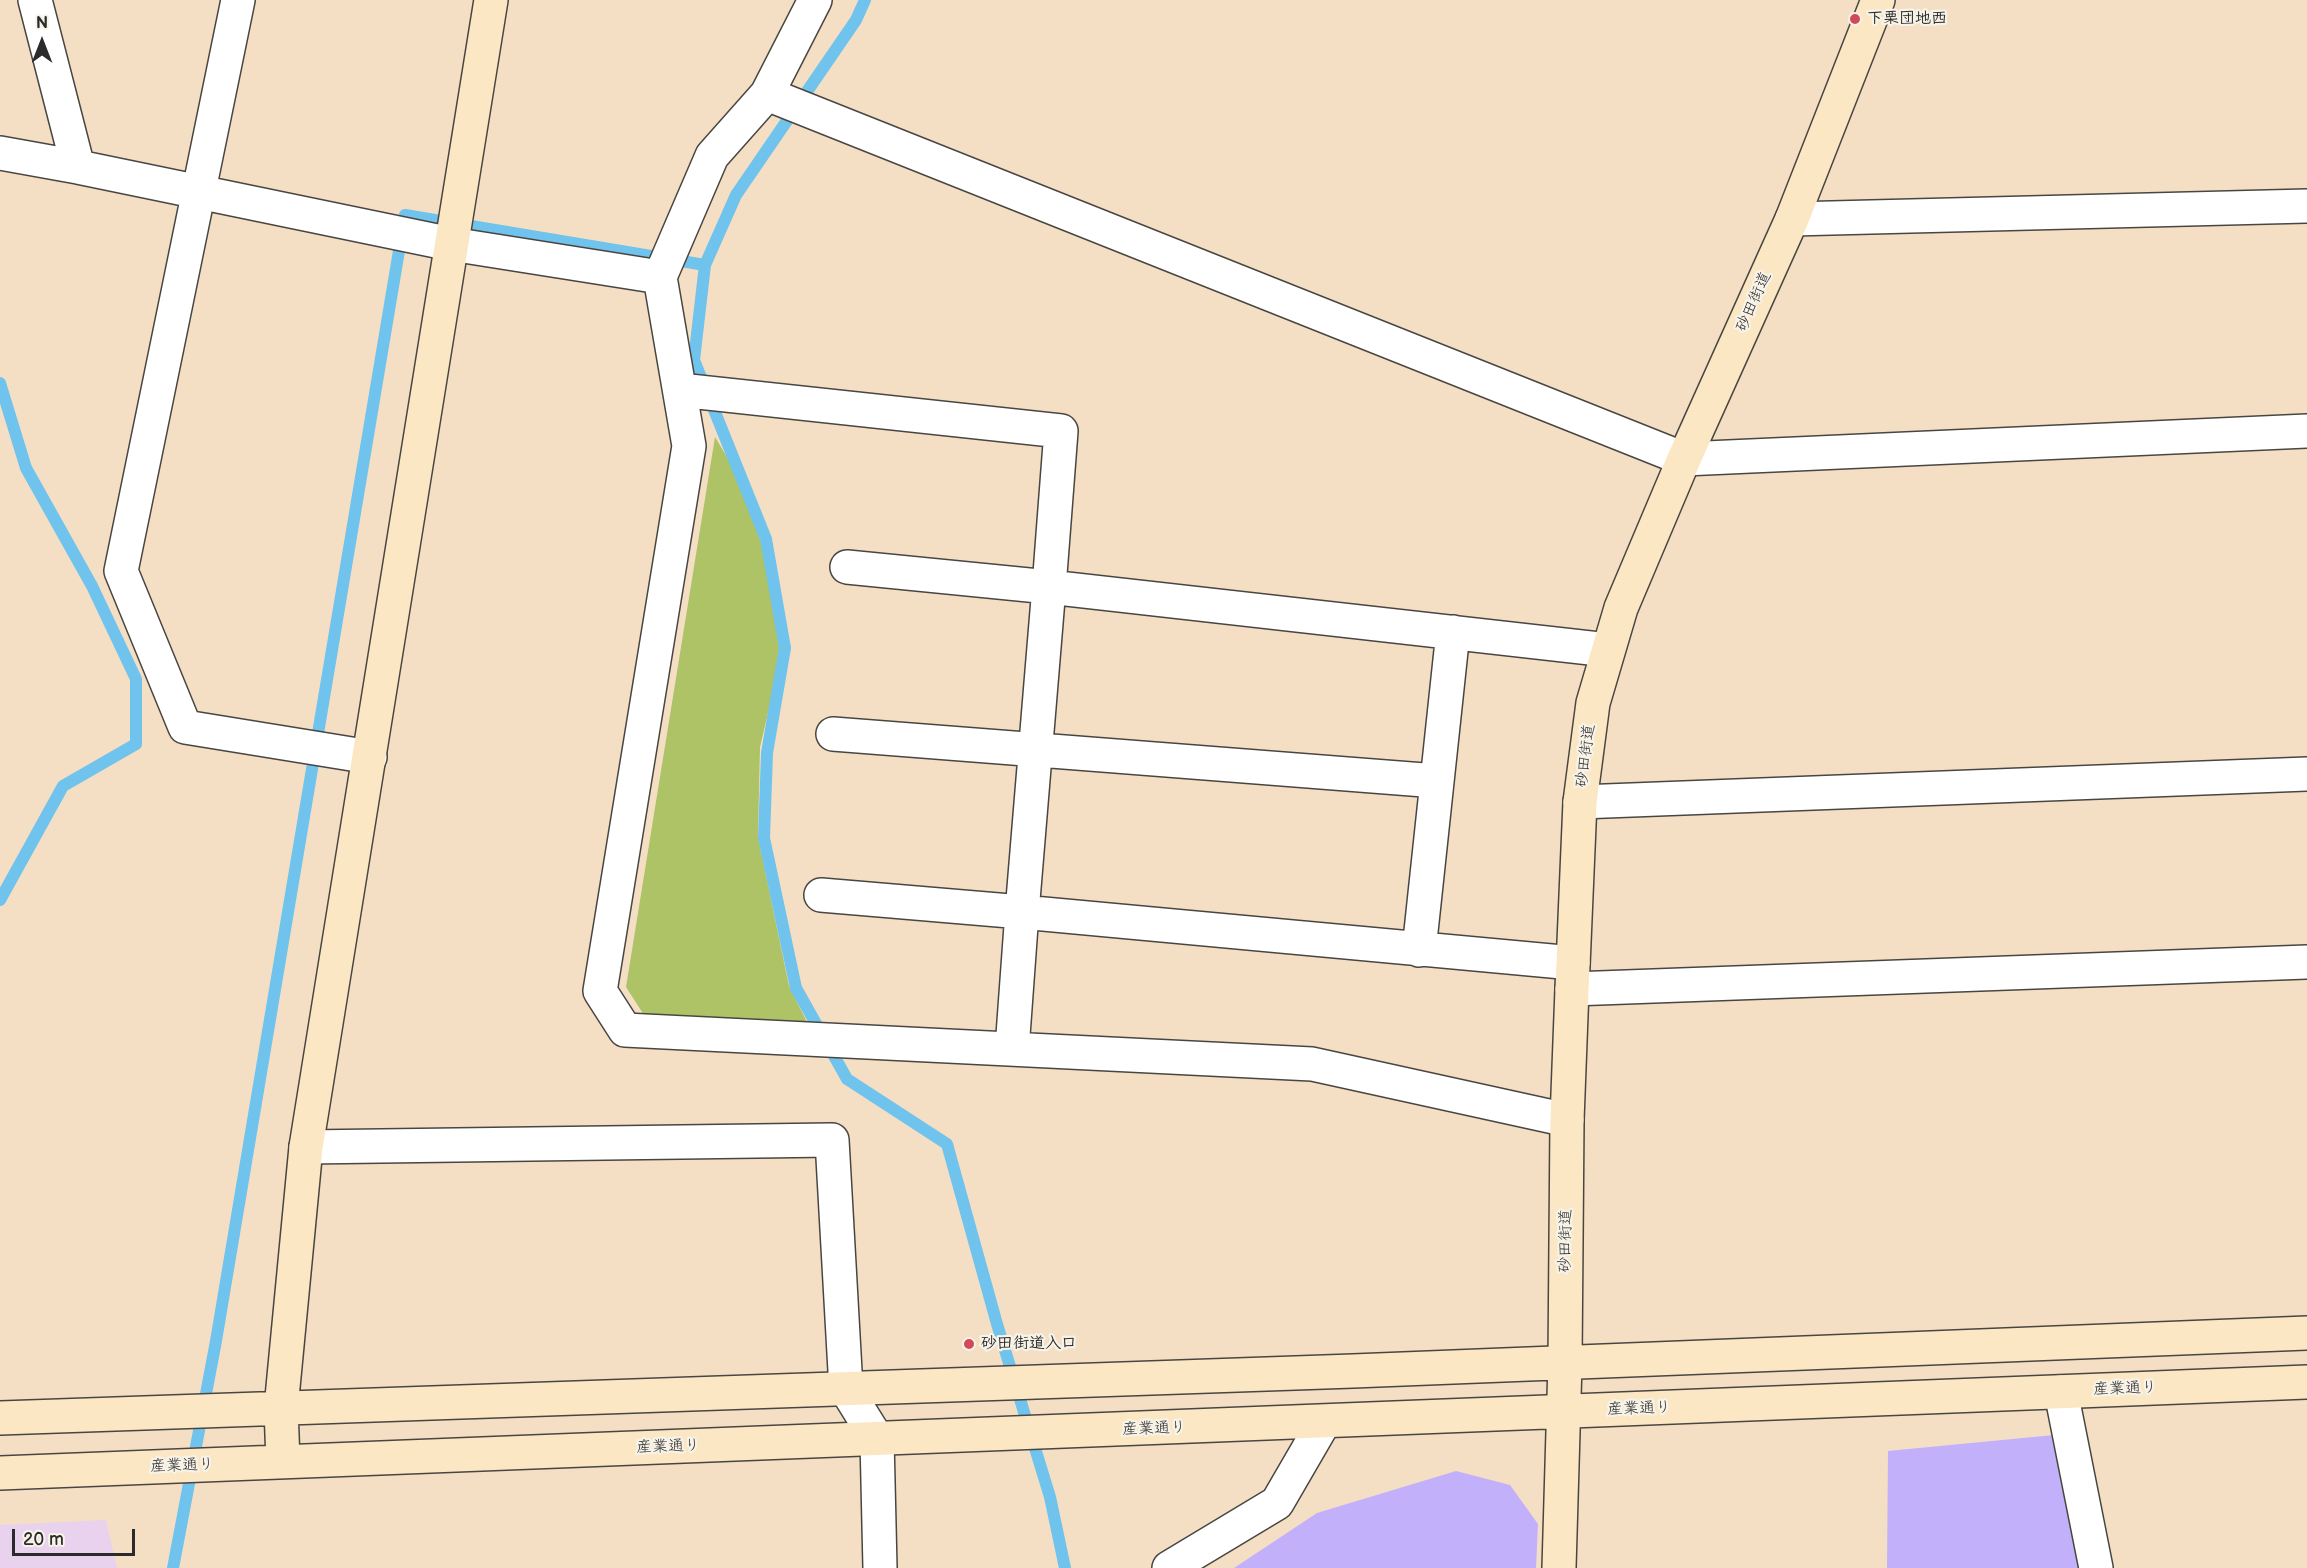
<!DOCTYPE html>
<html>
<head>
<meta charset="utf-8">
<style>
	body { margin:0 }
	#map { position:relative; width:2307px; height:1568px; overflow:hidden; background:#f4dfc5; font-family:"Balsamiq Sans",sans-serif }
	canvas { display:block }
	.north { position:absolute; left:12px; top:12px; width:60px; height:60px; -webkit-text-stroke:4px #f7f3e8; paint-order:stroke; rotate:0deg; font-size:16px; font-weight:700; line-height:24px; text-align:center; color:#2b2b2b }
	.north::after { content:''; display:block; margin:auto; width:21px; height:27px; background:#2b2b2b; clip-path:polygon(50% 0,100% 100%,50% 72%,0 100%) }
	.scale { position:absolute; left:12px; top:1529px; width:123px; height:27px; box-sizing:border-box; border:3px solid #2b2b2b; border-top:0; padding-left:8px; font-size:18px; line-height:21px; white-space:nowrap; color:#2b2b2b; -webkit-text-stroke:4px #f7f3e8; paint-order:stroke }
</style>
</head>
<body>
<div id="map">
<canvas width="2307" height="1568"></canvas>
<div class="north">N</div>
<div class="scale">20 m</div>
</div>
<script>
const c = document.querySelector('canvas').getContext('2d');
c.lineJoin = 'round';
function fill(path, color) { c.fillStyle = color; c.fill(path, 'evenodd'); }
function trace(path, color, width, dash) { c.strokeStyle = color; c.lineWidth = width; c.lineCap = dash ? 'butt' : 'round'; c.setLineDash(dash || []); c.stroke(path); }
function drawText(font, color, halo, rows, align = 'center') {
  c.font = font + ' "Balsamiq Sans","Klee One",sans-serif'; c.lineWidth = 4.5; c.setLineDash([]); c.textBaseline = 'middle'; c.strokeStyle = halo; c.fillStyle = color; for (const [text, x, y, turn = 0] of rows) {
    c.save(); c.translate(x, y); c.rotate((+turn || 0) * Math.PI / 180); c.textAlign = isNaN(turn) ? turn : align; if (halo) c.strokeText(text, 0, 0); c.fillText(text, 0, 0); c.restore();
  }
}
fill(new Path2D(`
	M106 1520 117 1568H0V1525Z`), '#e9d2ed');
fill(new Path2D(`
	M715 437 745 487 768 567 782 654 760 747 758 837 789 986 810 1028 644 1015 626 987Z`), '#aec266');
trace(new Path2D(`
	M865 0 856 20 736 195 705 265 694 360 766 539 785 648 767 753 764 838 796 988 847 1079 947 1144 997 1324 1050 1497 1065 1568
	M0 383 26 468 92 586 136 679V744L63 786 0 900
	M173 1568 216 1341 405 215 705 265`), '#70c3ec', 12);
fill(new Path2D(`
	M2054 1435 2082 1568H1887L1888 1451Z
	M1456 1471 1510 1485 1538 1524 1536 1568H1234L1317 1513Z`), '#c2b0fa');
const street = new Path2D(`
	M35 0 78 167 451 244 660 277 712 156 767 94 815 0
	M238 0 121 571 185 727 370 757
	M767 94 1684 459 2307 431
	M0 153 78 167
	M1792 219 2307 206
	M660 277 689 446 600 991 625 1030 1312 1064 1567 1120
	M680 390 1061 431 1049 587 847 567
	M833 734 1437 781
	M1580 802 2307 774
	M821 895 1022 912 1012 1049
	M1419 950 1453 632
	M1573 963 1022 912 1049 587 1608 650
	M1572 989 2307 962
	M306 1147 832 1140 846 1389 877 1439 880 1568
	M2061 1392 2096 1568
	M1169 1568 1277 1503 1324 1422`);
const secondary = new Path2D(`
	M0 1418 1353 1371 2307 1333
	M283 1462 281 1408 306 1147 491 0
	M0 1473 2307 1382
	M1559 1568 1565 1363 1567 1120 1572 989 1580 802 1593 703 1621 608 1684 459 1792 219 1878 0`);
trace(street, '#494642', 36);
trace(secondary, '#494642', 36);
trace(street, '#fff', 33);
trace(secondary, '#fbe7c3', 33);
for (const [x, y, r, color] of [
	[1855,19,6,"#d1495b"],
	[969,1344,6,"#d1495b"]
]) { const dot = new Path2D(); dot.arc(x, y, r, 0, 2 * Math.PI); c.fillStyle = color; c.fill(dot); trace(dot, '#f7f3e8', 2); }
drawText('bold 16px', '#2b2b2b', '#f7f3e8', [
	["下栗団地西",1867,19],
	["砂田街道入口",981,1344]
], 'left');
drawText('16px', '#2b2b2b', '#f7f3e8', [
	["砂田街道",1754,302,-66],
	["砂田街道",1586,756,-83],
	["砂田街道",1566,1241,-89],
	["産業通り",2125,1389,-2],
	["産業通り",1639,1409,-2],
	["産業通り",1154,1429,-2],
	["産業通り",668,1447,-2],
	["産業通り",182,1466,-2]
]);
</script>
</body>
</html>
